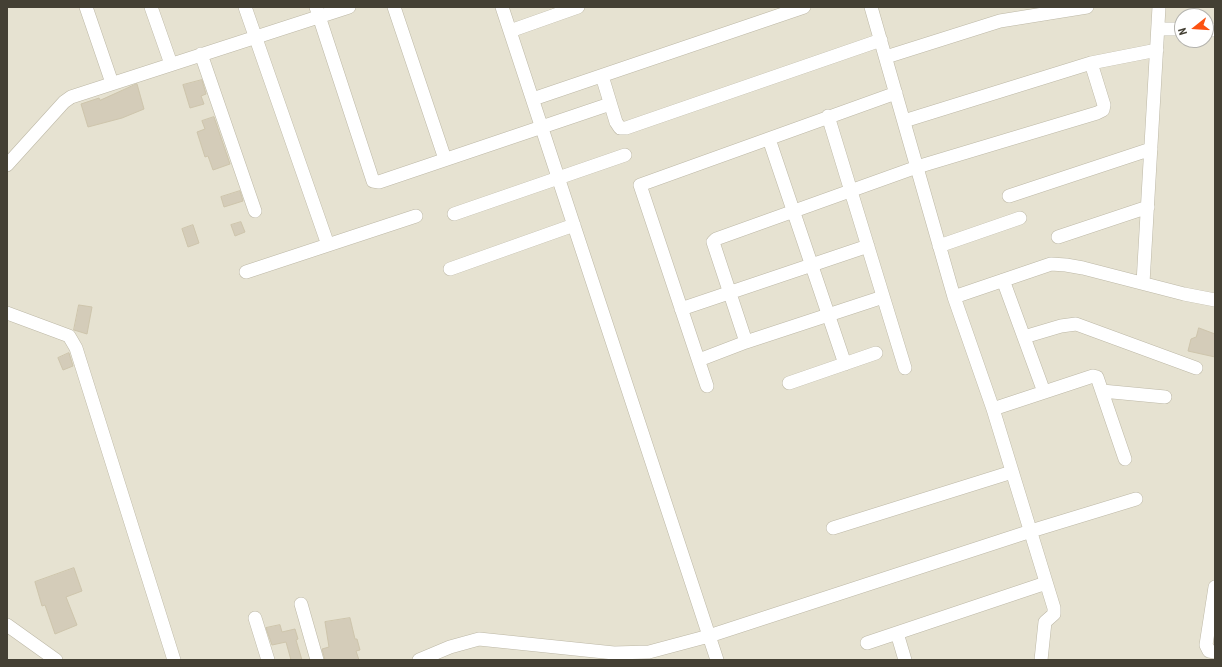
<!DOCTYPE html>
<html>
<head>
<meta charset="utf-8">
<style>
	body { margin:0 }
	#map { position:relative; width:1222px; height:667px; overflow:hidden; background:#f2efe3; font-family:"Roboto Condensed",sans-serif }
	canvas { display:block }
	.frame { position:absolute; inset:0; border:8px solid #444034; pointer-events:none }
	.north { position:absolute; left:1174px; top:8px; width:40px; height:40px; box-sizing:border-box; background:#fff; border:1px solid #b4b3ae; border-radius:50%; rotate:253deg; font-size:11px; font-weight:700; line-height:16px; text-align:center; color:#444034 }
	.north::after { content:''; display:block; margin:auto; width:14px; height:18px; background:#fc5211; clip-path:polygon(50% 0,100% 100%,50% 72%,0 100%) }
</style>
</head>
<body>
<div id="map">
<canvas width="1222" height="667"></canvas>
<div class="frame"></div>
<div class="north">N</div>
</div>
<script>
const c = document.querySelector('canvas').getContext('2d');
c.lineJoin = 'round';
function fill(path, color) { c.fillStyle = color; c.fill(path, 'evenodd'); }
function trace(path, color, width, dash) { c.strokeStyle = color; c.lineWidth = width; c.lineCap = dash ? 'butt' : 'round'; c.setLineDash(dash || []); c.stroke(path); }
fill(new Path2D(`
	M7 7H1215V660H7ZM1182 16H1206V40H1182Z`), '#e6e2d1');
const building = new Path2D(`
	M202 80 206 94 201 96 204 104 190 108 183 85Z
	M137 84 144 109 122 118 88 127 81 104 99 98 100 100Z
	M214 117 230 164 213 170 208 156 205 157 197 132 205 129 202 121Z
	M240 191 243 201 224 207 221 197Z
	M241 222 245 232 235 236 231 225Z
	M193 225 199 243 188 247 182 229Z
	M79 305 92 307 87 334 74 330Z
	M1199 328 1215 334V357L1188 351 1191 339 1196 337Z
	M69 353 73 366 63 370 58 358Z
	M74 568 82 591 66 597 77 625 55 634 45 605 42 606 35 582Z
	M350 618 355 639H357L360 650 356 651 359 660H325L322 649 329 647 325 622Z
	M280 625 282 632 295 629 298 639 296 640 302 660H291L286 642 272 645 266 628Z`);
fill(building, '#d4ccb9');
trace(building, '#cec5ac', 1);
const street = new Path2D(`
	M86 7 112 83
	M151 7 171 64
	M245 7 328 245
	M316 7 373 181 379 182 610 104
	M394 7 445 159
	M502 7 717 660
	M871 7 954 297 993 409 1054 608V614L1045 622 1041 660
	M1158 29H1182
	M1206 30H1215
	M510 31 578 7
	M201 54 255 211
	M886 57 1000 21 1087 7
	M602 76 616 122 620 128H626L881 40
	M533 99 804 7
	M828 116 905 368
	M904 121 1091 63 1157 50
	M769 139 845 364
	M7 165 64 102 71 97 349 7
	M1009 196 1151 149
	M454 214 625 155
	M1058 237 1148 207
	M939 246 1020 218
	M450 269 574 225
	M246 272 416 216
	M1003 280 1044 392
	M1143 283 1159 7
	M954 297 1051 264 1066 265 1083 268 1184 294 1215 300
	M681 309 868 246
	M7 313 69 336 76 348 174 660
	M1024 337 1061 326 1076 324 1196 368
	M746 342 713 242 716 239 917 167 1097 113 1103 110 1104 105 1091 63
	M699 360 746 342 883 297
	M789 383 876 353
	M707 386 640 185 896 93
	M1102 391 1165 397
	M993 409 1093 376 1097 377 1125 459
	M833 528 1012 472
	M1215 587 1206 645 1209 651 1215 652
	M301 604 317 660
	M255 618 268 660
	M7 625 56 660
	M897 633 905 660
	M867 643 1046 583
	M419 660 450 647 479 639 614 653 649 652 709 636 1031 531 1136 499`);
trace(street, '#bdb8a6', 14);
trace(street, '#fff', 13);
</script>
</body>
</html>
